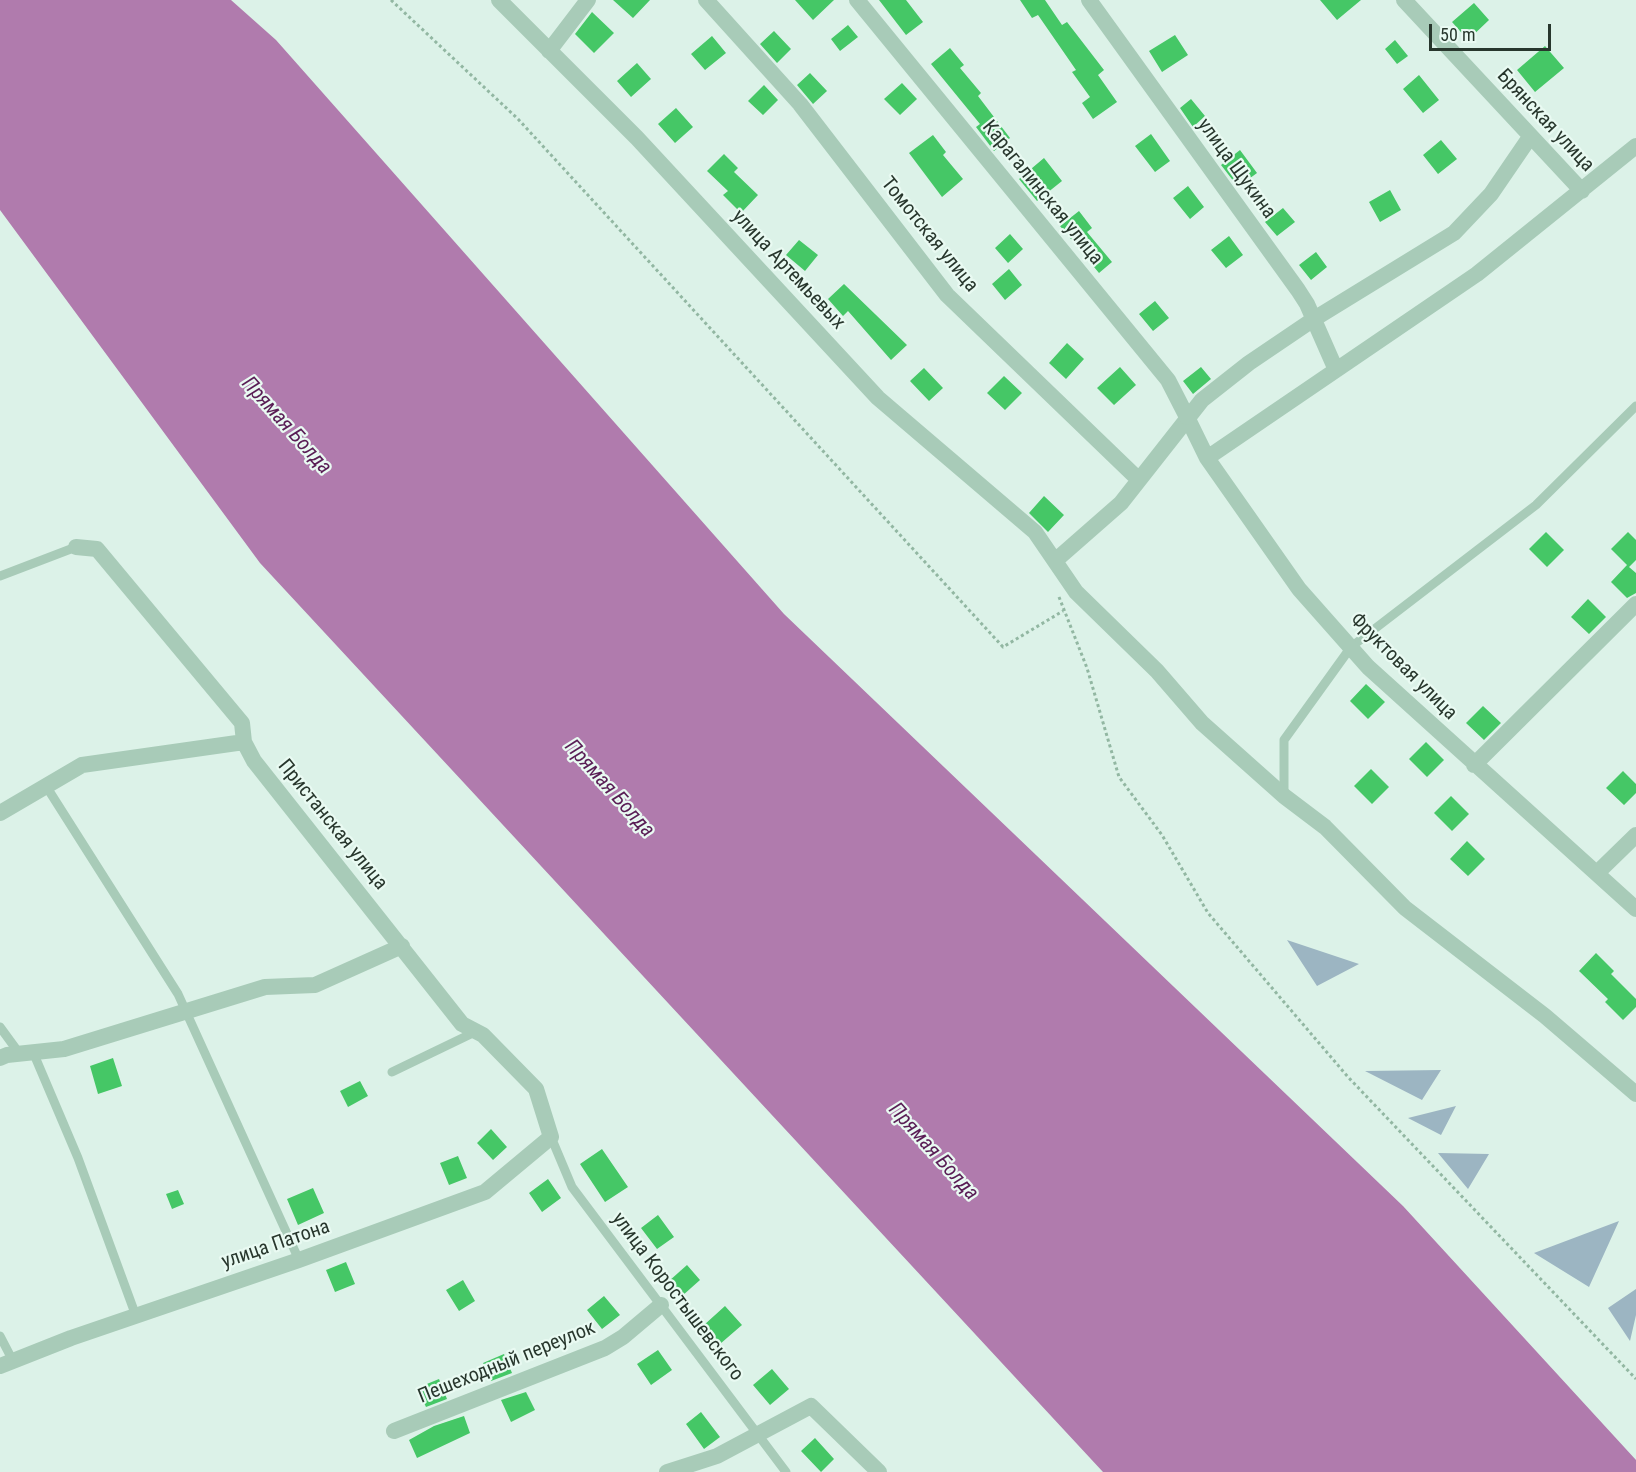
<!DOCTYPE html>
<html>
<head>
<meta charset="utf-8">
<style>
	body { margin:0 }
	#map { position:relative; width:1636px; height:1472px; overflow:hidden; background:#dcf2e8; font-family:"Roboto Condensed",sans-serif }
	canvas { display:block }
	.scale { position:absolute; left:1429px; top:24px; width:122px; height:27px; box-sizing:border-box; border:3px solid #28372d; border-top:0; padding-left:8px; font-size:18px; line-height:21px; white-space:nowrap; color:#28372d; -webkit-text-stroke:4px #e9faf2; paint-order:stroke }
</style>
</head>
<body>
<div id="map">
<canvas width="1636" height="1472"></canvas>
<div class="scale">50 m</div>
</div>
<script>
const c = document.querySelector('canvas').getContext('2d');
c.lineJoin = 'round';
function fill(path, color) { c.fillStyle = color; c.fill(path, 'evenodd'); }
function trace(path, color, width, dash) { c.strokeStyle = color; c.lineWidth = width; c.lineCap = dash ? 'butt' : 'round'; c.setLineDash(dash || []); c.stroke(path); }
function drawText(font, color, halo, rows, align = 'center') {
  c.font = font + ' "Roboto Condensed",sans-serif'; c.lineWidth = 4.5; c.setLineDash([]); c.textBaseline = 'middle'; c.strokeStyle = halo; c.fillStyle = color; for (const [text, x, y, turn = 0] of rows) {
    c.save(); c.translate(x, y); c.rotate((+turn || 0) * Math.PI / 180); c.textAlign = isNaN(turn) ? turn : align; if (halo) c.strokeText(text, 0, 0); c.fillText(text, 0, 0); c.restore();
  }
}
fill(new Path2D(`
	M1287 940 1359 964 1317 986Z
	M1441 1070 1422 1100 1365 1071Z
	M1456 1106 1441 1135 1408 1118Z
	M1438 1153 1489 1154 1468 1189Z
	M1619 1221 1589 1287 1534 1253Z
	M1636 1289V1315L1630 1341 1608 1308Z`), '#9cb5c2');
fill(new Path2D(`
	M0 0H231L276 40 784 614 1403 1206 1636 1460V1472H1103L260 563 0 210Z`), '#b07bad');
fill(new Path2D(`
	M613 0H650L633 18Z
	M795 0H834L813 20Z
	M879 0H906L923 22 906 35Z
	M1020 0H1045L1062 25 1067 22 1104 70 1098 75 1117 102 1093 119 1082 103 1090 97 1072 72 1076 70 1038 15 1032 18Z
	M1320 0H1361L1337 20Z
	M1474 3 1489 20 1468 40 1452 22Z
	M592 12 614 33 594 53 575 34Z
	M848 25 858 37 840 51 831 39Z
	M774 31 791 49 777 63 760 44Z
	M1175 35 1188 55 1162 72 1149 51Z
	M712 36 726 53 705 70 691 54Z
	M1395 40 1408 56 1397 64 1385 49Z
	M1545 46 1564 68 1535 92 1517 70Z
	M950 48 964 65 960 68 981 93 978 96 1010 138 994 151 976 127 980 124 931 64Z
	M637 63 651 79 631 97 617 81Z
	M810 73 827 91 813 104 797 85Z
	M1419 75 1439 100 1423 113 1403 89Z
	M902 83 917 99 900 115 884 99Z
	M764 85 778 100 763 115 748 101Z
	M1191 99 1205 116 1193 127 1180 108Z
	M676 108 693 127 675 143 658 124Z
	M1151 134 1170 161 1155 172 1135 146Z
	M933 135 946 152 943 155 963 179 942 197 909 153Z
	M1441 140 1457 159 1438 174 1423 155Z
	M1240 150 1257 173 1238 187 1221 165Z
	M724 154 738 168 734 172 758 195 741 213 723 195 728 191 707 171Z
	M1044 158 1062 181 1037 201 1019 179Z
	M1188 186 1204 207 1190 219 1173 198Z
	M1390 190 1401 210 1380 222 1369 202Z
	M1283 208 1295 222 1277 236 1265 222Z
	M1079 211 1092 228 1087 232 1112 262 1099 273 1060 226Z
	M1010 234 1023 249 1008 263 995 248Z
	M1229 236 1243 255 1226 268 1211 250Z
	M799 240 818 255 805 271 786 255Z
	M1316 252 1327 267 1311 280 1299 265Z
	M1009 269 1022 285 1005 300 992 284Z
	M844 284 907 345 891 360 848 311 843 316 828 299Z
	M1155 301 1169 318 1153 331 1139 314Z
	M1067 343 1084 359 1066 379 1049 363Z
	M1120 367 1136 385 1114 405 1097 388Z
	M1201 367 1211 379 1193 394 1183 381Z
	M924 368 943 388 929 401 910 381Z
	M1004 376 1022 393 1005 410 987 393Z
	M1044 496 1064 515 1048 532 1029 513Z
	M1546 532 1564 550 1547 567 1529 549Z
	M1628 532 1636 540V560L1629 567 1636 573V593L1627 598 1611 582 1627 565 1611 549Z
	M1588 599 1606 617 1589 634 1571 617Z
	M1366 684 1385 702 1368 719 1350 701Z
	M1483 706 1501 723 1484 740 1466 723Z
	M1426 742 1444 760 1427 777 1409 759Z
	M1371 769 1389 787 1372 804 1354 786Z
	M1623 771 1636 784V793L1624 805 1606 788Z
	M1451 796 1469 814 1452 831 1434 813Z
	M1467 841 1485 859 1468 876 1450 859Z
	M1596 953 1614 971 1611 974 1636 999V1007L1623 1020 1605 1002 1608 999 1579 971Z
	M113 1058 122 1086 98 1094 90 1066Z
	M360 1081 368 1096 348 1107 340 1091Z
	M491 1129 507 1147 493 1160 477 1143Z
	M602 1149 628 1187 605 1202 580 1164Z
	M458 1156 467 1178 449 1185 440 1163Z
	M548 1179 561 1198 542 1212 529 1193Z
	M313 1188 324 1213 298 1225 287 1199Z
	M178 1190 184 1204 172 1209 166 1194Z
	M658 1215 674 1237 657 1249 641 1228Z
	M346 1262 355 1284 335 1292 326 1270Z
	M687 1265 700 1280 682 1296 669 1281Z
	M463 1280 475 1301 459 1311 446 1290Z
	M604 1296 620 1315 602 1329 587 1310Z
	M725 1306 742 1325 720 1344 704 1325Z
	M658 1350 672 1370 651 1385 637 1364Z
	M504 1354 512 1373 491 1381 483 1363Z
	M772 1369 789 1389 770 1405 753 1385Z
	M439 1379 447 1399 426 1407 417 1388Z
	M526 1392 535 1410 511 1422 501 1400Z
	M701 1412 720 1437 704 1449 686 1424Z
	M464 1416 470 1433 417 1458 409 1440 434 1426Z
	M815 1438 834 1459 821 1472 801 1451Z`), '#45c766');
trace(new Path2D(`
	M391 0 518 119 1003 647 1063 611
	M1059 597 1087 668 1119 777 1162 835 1208 913 1348 1077 1636 1379`), '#92b7a2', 3, [3, 3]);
trace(new Path2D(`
	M0 576 76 547
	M46 786 178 994 299 1260
	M1284 796V740L1351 647 1536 505 1636 406
	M0 1027 19 1053
	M33 1052 78 1158 136 1316
	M392 1072 477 1031
	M551 1137 572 1187 786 1472
	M0 1336 13 1361`), '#a8cbb8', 9);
trace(new Path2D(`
	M499 0 637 138 878 398 1035 532 1076 592 1157 671 1202 723 1284 796 1325 827 1405 908 1545 1016 1636 1094
	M706 0 800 104 947 295 1139 480
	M1089 0 1298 290 1307 304 1336 370
	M1404 0 1582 191
	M549 51 588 0
	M1187 417 1207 458 1299 589 1368 667 1636 909
	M1207 458 1477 274 1636 146
	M1056 560 1121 503 1202 400 1249 363 1314 319 1454 233 1491 194 1530 137
	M1474 765 1636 604
	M0 813 82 765 244 742
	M1597 873 1636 835
	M0 1058 7 1055 64 1049 265 987 315 985 402 946
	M0 1366 71 1338 299 1260 485 1192 551 1137 536 1089 483 1035 462 1024 254 761 244 742 242 723 97 549 76 547
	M394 1431 605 1348 623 1337 661 1305
	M667 1472 717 1456 811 1406 879 1472`), '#a8cbb8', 16);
trace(new Path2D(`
	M857 0 1168 380 1187 417`), '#a8cbb8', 16);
drawText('20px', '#28372d', '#e9faf2', [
	["Брянская улица",1545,121,47],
	["улица Щукина",1236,169,54],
	["Карагалинская улица",1042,193,51],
	["Томотская улица",929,235,51],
	["улица Артемьевых",788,270,47],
	["Фруктовая улица",1403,667,45],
	["Пристанская улица",332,825,51],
	["улица Патона",276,1245,-19],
	["улица Коростышевского",677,1297,53],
	["Пешеходный переулок",507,1363,-22]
]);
drawText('italic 21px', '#591d55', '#e9faf2', [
	["Прямая Болда",286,426,48],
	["Прямая Болда",609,789,48],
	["Прямая Болда",933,1152,48]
]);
</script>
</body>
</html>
